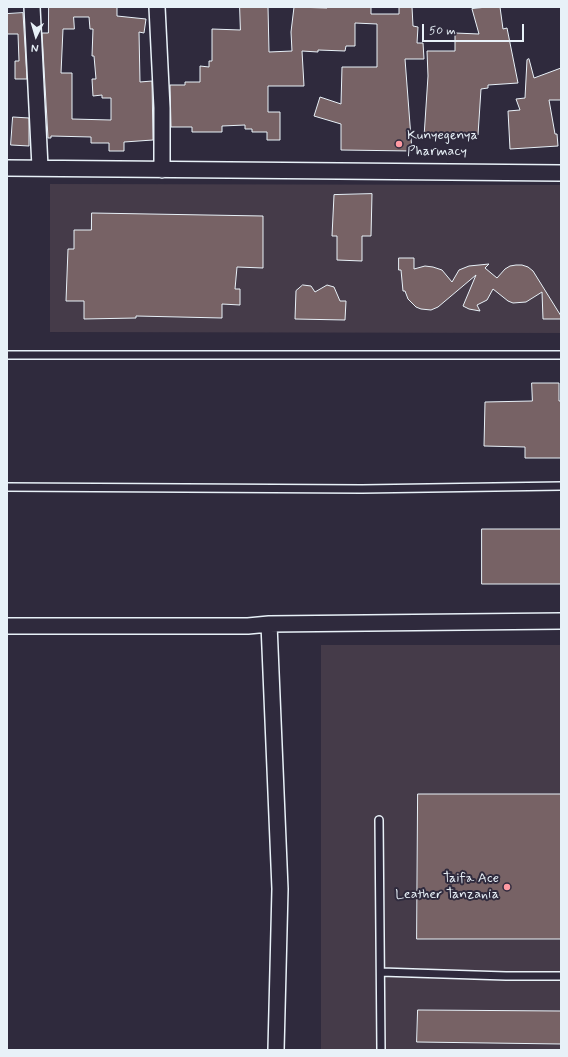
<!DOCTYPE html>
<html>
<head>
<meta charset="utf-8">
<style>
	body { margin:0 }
	#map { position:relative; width:568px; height:1057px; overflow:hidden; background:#2f2a3d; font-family:Mynerve,sans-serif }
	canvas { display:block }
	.frame { position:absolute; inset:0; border:8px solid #e8f1f8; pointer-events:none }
	.north { position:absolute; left:16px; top:16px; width:40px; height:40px; -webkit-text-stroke:3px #2f2a3d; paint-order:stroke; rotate:185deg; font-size:11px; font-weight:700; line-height:16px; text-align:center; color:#e8f1f8 }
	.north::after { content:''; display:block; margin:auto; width:14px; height:18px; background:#e8f1f8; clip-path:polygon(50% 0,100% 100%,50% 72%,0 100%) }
	.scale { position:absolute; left:422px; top:24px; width:102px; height:18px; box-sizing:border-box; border:2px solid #e8f1f8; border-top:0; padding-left:5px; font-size:12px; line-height:14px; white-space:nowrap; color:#e8f1f8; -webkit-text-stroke:3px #2f2a3d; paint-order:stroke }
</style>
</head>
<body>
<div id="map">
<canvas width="568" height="1057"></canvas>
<div class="frame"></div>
<div class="north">N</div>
<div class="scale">50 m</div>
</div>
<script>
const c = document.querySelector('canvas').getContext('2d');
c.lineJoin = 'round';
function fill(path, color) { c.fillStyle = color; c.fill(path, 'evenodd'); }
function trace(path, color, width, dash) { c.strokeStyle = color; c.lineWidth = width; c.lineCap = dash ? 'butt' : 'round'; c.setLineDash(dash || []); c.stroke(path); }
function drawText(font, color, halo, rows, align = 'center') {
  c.font = font + ' Mynerve,sans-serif'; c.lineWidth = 4; c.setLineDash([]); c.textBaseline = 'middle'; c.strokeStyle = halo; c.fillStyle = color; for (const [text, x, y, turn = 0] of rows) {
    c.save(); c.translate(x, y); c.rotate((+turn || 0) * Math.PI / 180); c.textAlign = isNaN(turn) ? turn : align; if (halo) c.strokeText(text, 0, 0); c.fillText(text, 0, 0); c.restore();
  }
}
fill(new Path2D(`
	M50 184 561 185V333L50 332Z
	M321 645H561V1050H321Z`), '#453b49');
const building = new Path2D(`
	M49 7H117V16L146 19 144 33 139 32 140 82 152 81 153 140 124 142V151H109V143H91V137L51 136V138H48L42 33H48ZM74 17H89L90 29H93L92 56H94L96 79H92L93 96 102 95V98H111V120L72 119V73H61L63 29H74Z
	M240 7H268L269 52 292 51 291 32 294 7 327 8V7H371V14H399V7H412L413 26 418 27 417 43H423L424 59H405L412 151 341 150V124L314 116 320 97 341 104 342 67H377V24L355 23V46H346L345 51 318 50V52L302 51 304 86H268V112H280V140H267V132H252V129H245V125L222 126V132H192V127H171L170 85H185V82H200V66L209 67V61H212V29L240 30Z
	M487 7H500L503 29 507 28 518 83 488 85V88L481 89 478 135 446 134V139L424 137 428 76 427 51H455V33L479 34 472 9Z
	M23 13 27 79H15V61H19L18 34H7V14Z
	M529 59 534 78 561 68V100H549L555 134H557L558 146 510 149 508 111 520 110 516 99 525 98 527 60Z
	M13 117 29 118V146L11 145Z
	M372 194 371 236H362V261L337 260V236H332L334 195Z
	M92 213 263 216V268L237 267 235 289H240V305L222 304V318L136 316V318L84 319V301H66L68 249H74V230H91Z
	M399 258H414V269L425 266 433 267 442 270 452 282 459 270 469 266 489 264 485 268 497 278 505 269 510 266 516 265H522L528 267 533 271 561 316V319H543L542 292 526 302 513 303 508 301 493 289 487 300 477 305 480 311 469 309 463 306 476 275 438 307 431 310 421 309 416 307 408 299 405 291H403L401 270H399Z
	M303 285 311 286 315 292 327 285 334 287 340 301H346L345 320 295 319 296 291Z
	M532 383H559V401H561V458H525V447L484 446 485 402 532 401Z
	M482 529H561V584H482Z
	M418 794H561V939H417Z
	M418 1010 561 1011V1044L417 1042Z`);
fill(building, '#776265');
trace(building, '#e8f1f8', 1);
const lane = new Path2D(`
	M7 355H561
	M7 487 362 489 561 486
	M379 820 381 1050
	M381 972 506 976H561`);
const street = new Path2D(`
	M32 7 40 167
	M157 7 162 108V170
	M7 168 561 173
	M269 624 280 889 276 1050
	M7 626H248L269 624 561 621`);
trace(lane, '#e8f1f8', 10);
trace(street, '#e8f1f8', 18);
trace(lane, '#2f2a3d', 7);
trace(street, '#2f2a3d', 15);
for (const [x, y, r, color] of [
	[399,144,4,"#ff9aa2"],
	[507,887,4,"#ff9aa2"]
]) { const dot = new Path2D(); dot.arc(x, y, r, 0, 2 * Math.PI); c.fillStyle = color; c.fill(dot); trace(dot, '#2f2a3d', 1.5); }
drawText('14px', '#e8f1f8', '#2f2a3d', [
	["Kunyegenya",407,136],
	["Pharmacy",407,152],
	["Taifa Ace",499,879,"right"],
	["Leather Tanzania",499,895,"right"]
], 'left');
</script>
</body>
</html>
